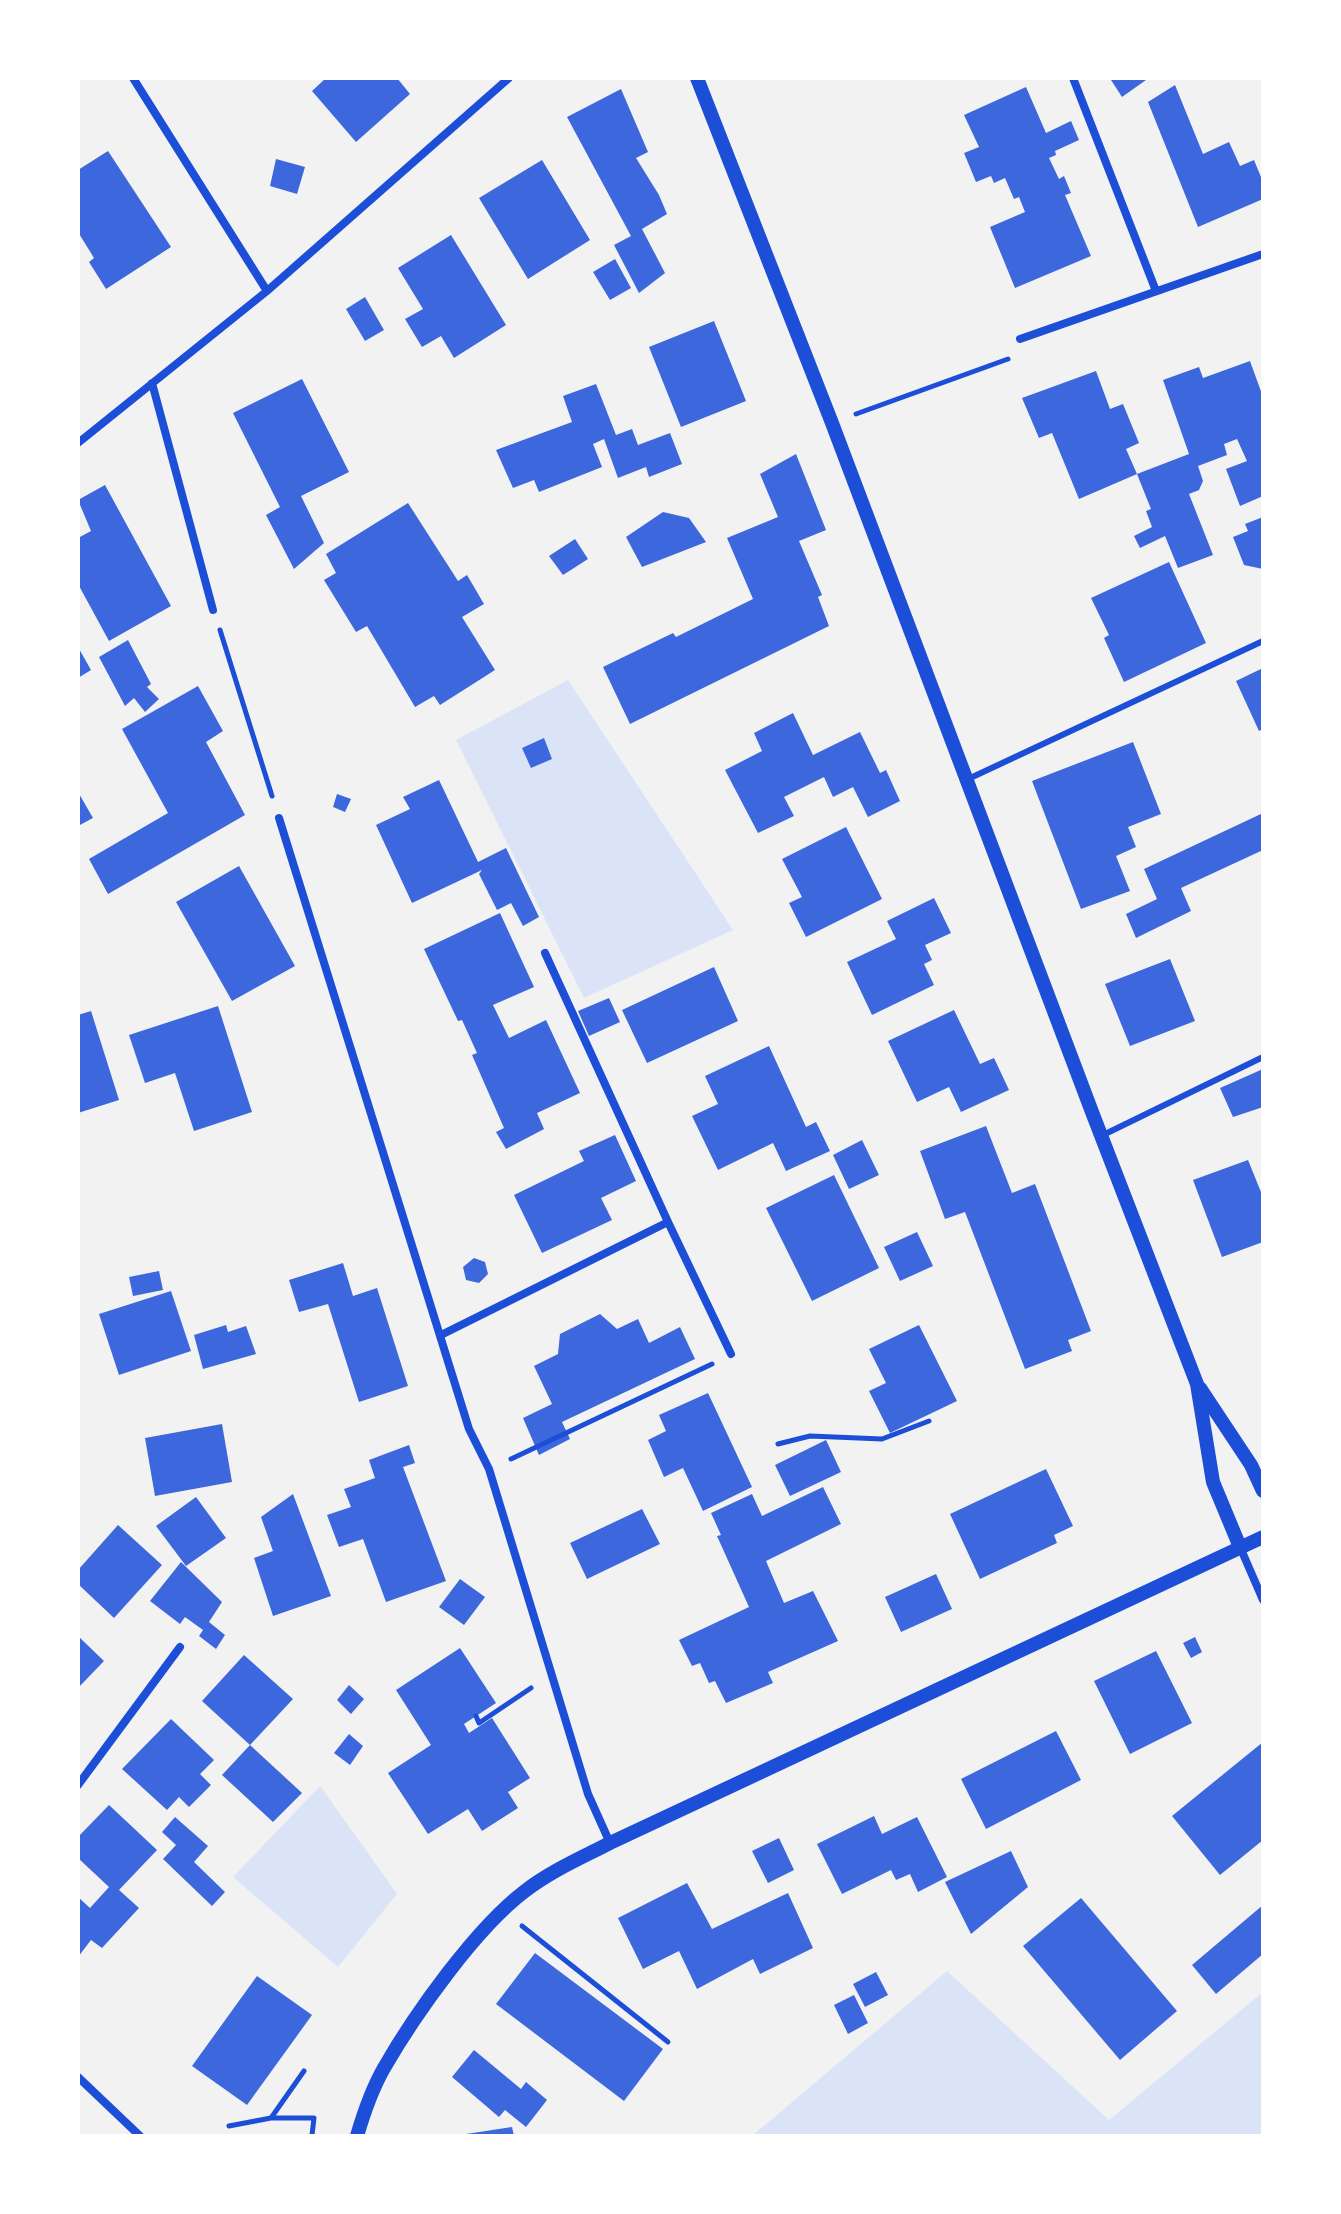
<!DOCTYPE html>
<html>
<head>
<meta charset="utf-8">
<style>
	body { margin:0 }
	#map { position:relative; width:1341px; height:2214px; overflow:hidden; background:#f2f2f2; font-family:"Public Sans",sans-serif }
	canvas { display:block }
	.frame { position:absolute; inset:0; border:80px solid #fff; pointer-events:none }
</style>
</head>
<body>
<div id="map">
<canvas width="1341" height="2214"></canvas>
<div class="frame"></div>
</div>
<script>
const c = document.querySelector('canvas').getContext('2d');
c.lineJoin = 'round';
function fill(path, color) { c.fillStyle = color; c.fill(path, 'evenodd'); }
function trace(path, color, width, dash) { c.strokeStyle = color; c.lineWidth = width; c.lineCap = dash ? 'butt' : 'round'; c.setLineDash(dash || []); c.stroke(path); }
fill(new Path2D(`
	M568 680 733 930 584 998 456 740Z
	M320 1786 397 1894 338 1967 233 1877Z
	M947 1971 1109 2120 1263 1992V2136H752Z`), '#dbe4f7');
fill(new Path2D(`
	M326 78H397L410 94 356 142 312 91Z
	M1114 78H1145L1146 80 1122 97 1111 80Z
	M1175 85 1203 154 1229 142 1240 166 1254 160 1263 182V199L1198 227 1148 102Z
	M1026 87 1046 133 1071 121 1079 140 1055 151 1056 155 1049 158 1059 179 1064 176 1071 193 1065 195 1091 256 1015 288 990 227 1025 212 1019 197 1014 199 1005 178 994 183 991 176 976 182 964 153 979 147 964 115Z
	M621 89 648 152 636 158 659 195 667 214 642 229 665 273 639 293 614 245 631 236 567 117Z
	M108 151 171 247 106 289 89 262 94 258 78 232V170Z
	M276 159 305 167 297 194 270 186Z
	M542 160 590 240 528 279 479 198Z
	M451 235 506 325 454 358 441 336 422 347 405 319 423 309 398 268Z
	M615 259 631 288 610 300 593 272Z
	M365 297 384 330 365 341 346 309Z
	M714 321 746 401 681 427 649 347Z
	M1250 361 1263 397V496L1240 506 1226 469 1247 461 1237 439 1224 444 1227 455 1198 466 1203 481 1199 490 1189 494 1213 555 1178 568 1165 536 1140 548 1134 536 1152 527 1146 511 1151 509 1137 474 1189 454 1163 380 1199 367 1203 378Z
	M1096 371 1110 409 1123 404 1139 443 1126 449 1137 474 1079 499 1052 433 1039 438 1022 398Z
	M302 379 349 472 301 496 324 543 294 569 266 515 280 507 233 413Z
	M596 384 616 435 632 429 638 445 670 433 682 464 649 477 646 467 618 478 604 439 593 444 602 467 539 492 534 480 513 488 496 450 572 422 563 396Z
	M796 454 826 530 799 541 822 595 818 597 829 626 630 724 603 667 673 633 676 637 753 599 727 538 778 517 760 474Z
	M105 485 171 606 109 641 78 584V538L91 531 78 500Z
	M408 503 458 581 467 575 484 604 462 617 495 670 440 705 434 696 415 707 367 626 356 632 324 580 336 573 326 554Z
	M663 512 689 518 706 542 642 567 626 537Z
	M1263 517V569L1244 565 1233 537 1248 531 1245 524Z
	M575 539 588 559 563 575 549 556Z
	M1169 562 1206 643 1124 682 1104 638 1109 635 1091 598Z
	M128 640 151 684 147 687 159 699 145 712 134 698 125 706 99 657Z
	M78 647 91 670 78 678Z
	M1263 668V729L1259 731 1236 681Z
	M198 686 223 731 206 742 245 815 108 894 89 859 168 813 122 729Z
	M793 713 813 755 860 732 880 773 886 770 900 801 868 817 853 787 833 797 824 777 784 797 794 816 758 833 725 770 762 751 754 733Z
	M544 738 552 759 531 768 522 748Z
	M1133 742 1161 814 1128 827 1136 847 1116 856 1130 891 1081 909 1032 781Z
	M439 780 478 862 506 848 539 917 523 926 511 903 497 910 479 874 482 870 412 903 376 825 410 809 403 797Z
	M78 792 93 818 78 826Z
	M337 794 351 799 345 812 333 807Z
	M1263 813V850L1181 888 1191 911 1136 938 1126 914 1157 899 1144 869Z
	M846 827 882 899 806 937 789 903 802 897 782 859Z
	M239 866 295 966 232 1001 176 902Z
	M934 898 951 933 925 945 932 960 924 964 934 985 872 1015 847 962 896 939 887 921Z
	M500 913 534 987 493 1005 509 1038 546 1020 580 1093 537 1113 544 1129 506 1149 496 1132 504 1128 472 1055 477 1053 462 1020 458 1021 424 949Z
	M1170 959 1195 1021 1130 1046 1105 984Z
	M714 967 738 1021 647 1063 622 1010Z
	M609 998 620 1022 589 1036 578 1011Z
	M218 1006 252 1112 194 1131 175 1073 145 1083 129 1035Z
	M954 1010 980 1064 994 1058 1009 1090 961 1112 949 1087 917 1102 888 1041Z
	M91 1011 119 1100 78 1113V1015Z
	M769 1046 806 1127 816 1122 830 1151 786 1171 773 1143 718 1170 692 1116 718 1104 705 1076Z
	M1263 1069V1107L1233 1117 1220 1088Z
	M986 1126 1012 1193 1035 1184 1091 1331 1068 1340 1072 1351 1025 1369 965 1212 945 1219 920 1151Z
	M615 1135 636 1181 601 1198 612 1220 542 1253 514 1195 584 1161 579 1151Z
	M862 1140 879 1175 849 1189 833 1155Z
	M1248 1160 1263 1197V1242L1222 1257 1193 1180Z
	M834 1175 879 1268 812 1301 766 1208Z
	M917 1232 933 1266 900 1281 884 1247Z
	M474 1258 485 1262 488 1274 479 1283 466 1280 463 1267Z
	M343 1263 353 1296 377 1288 408 1386 359 1402 328 1304 299 1312 289 1280Z
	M159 1271 163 1290 133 1296 129 1277Z
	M171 1291 191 1351 119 1375 99 1314Z
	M600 1314 617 1329 638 1319 649 1343 680 1327 695 1359 562 1422 570 1439 539 1455 523 1418 552 1404 534 1366 558 1354 560 1334Z
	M226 1325 228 1332 246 1326 256 1354 203 1369 194 1335Z
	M919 1325 957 1401 890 1433 869 1391 886 1383 869 1349Z
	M708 1393 752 1487 703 1511 683 1468 664 1477 648 1440 666 1431 659 1415Z
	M222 1424 232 1482 155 1496 145 1438Z
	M826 1440 841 1472 790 1496 775 1465Z
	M409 1445 415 1463 403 1467 446 1581 386 1602 363 1539 339 1547 327 1515 351 1507 344 1489 375 1478 369 1460Z
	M1046 1469 1073 1526 1054 1535 1057 1543 980 1579 950 1514Z
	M823 1487 841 1524 766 1561 784 1603 813 1591 838 1641 768 1672 773 1683 726 1703 715 1681 709 1683 700 1663 692 1666 679 1640 749 1607 717 1536 721 1535 711 1513 752 1494 762 1516Z
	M293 1494 331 1596 273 1616 254 1558 273 1551 261 1517Z
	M196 1497 226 1538 186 1566 156 1526Z
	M642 1509 660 1544 587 1579 570 1543Z
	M118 1525 162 1565 114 1618 78 1584V1570Z
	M181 1562 222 1602 209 1622 225 1635 216 1649 199 1636 203 1630 185 1617 180 1624 150 1601Z
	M936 1574 952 1609 901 1632 885 1597Z
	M460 1579 485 1597 464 1625 439 1607Z
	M78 1636 104 1661 78 1688Z
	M1195 1637 1202 1652 1191 1658 1183 1643Z
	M460 1648 496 1703 464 1724 469 1733 492 1718 530 1778 508 1792 518 1808 482 1831 468 1809 428 1834 388 1773 431 1745 396 1690Z
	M1156 1651 1192 1723 1130 1754 1094 1681Z
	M244 1655 293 1699 250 1745 202 1701Z
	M349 1685 364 1699 351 1714 337 1700Z
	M171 1719 214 1760 200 1774 211 1785 189 1807 179 1797 167 1810 122 1769Z
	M1056 1731 1081 1780 986 1829 961 1779Z
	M349 1734 363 1746 350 1765 334 1753Z
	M1263 1742V1840L1220 1875 1172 1816Z
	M250 1745 302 1793 273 1822 222 1775Z
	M109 1805 157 1850 119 1890 139 1908 102 1948 91 1940 78 1957V1897L90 1908 109 1887 78 1858V1837Z
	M874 1816 882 1834 917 1817 947 1877 918 1892 910 1874 896 1880 891 1870 842 1894 817 1844Z
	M175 1817 208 1846 194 1862 225 1892 212 1906 163 1859 176 1845 162 1832Z
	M779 1838 794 1870 768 1883 752 1851Z
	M1011 1851 1028 1887 971 1934 945 1882Z
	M687 1883 712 1929 788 1893 813 1948 760 1974 753 1959 697 1989 679 1951 643 1969 618 1918Z
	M1081 1898 1177 2011 1120 2060 1023 1946Z
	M1263 1905V1954L1216 1994 1192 1965Z
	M535 1953 663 2049 624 2101 496 2004Z
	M876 1972 888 1995 865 2007 853 1984Z
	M257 1976 312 2015 247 2105 192 2066Z
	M854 1995 868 2023 848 2034 834 2005Z
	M474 2050 521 2089 526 2082 547 2100 526 2127 505 2110 499 2117 452 2077Z
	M512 2127 514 2136H466V2134Z`), '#3d67dc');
trace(new Path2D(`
	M856 414 1008 359
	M220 630 272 796
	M778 1444 810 1436 882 1439 929 1421
	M511 1459 712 1364
	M476 1716 479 1723 531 1688
	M522 1926 668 2042
	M272 2118H314L312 2135
	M229 2126 271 2118 304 2071`), '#1d4ed8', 5);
trace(new Path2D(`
	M966 780 1263 641
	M1101 1136 1263 1057`), '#1d4ed8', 6);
trace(new Path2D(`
	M133 78 267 291
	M1073 78 1156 291
	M1020 339 1263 254
	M152 383 213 610
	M78 443 267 291 509 78
	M279 818 469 1429 489 1469 588 1794 610 1843
	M668 1222 731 1354
	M441 1335 668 1222 545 953
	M1240 1547 1263 1600
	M78 1785 180 1647
	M78 2077 140 2136`), '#1d4ed8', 8);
trace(new Path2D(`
	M697 78 832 423 1092 1112 1197 1384 1213 1482 1240 1547
	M1200 1388 1251 1465 1263 1491
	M357 2136C364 2112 372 2089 384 2068 415 2014 476 1928 525 1891 551 1871 581 1858 610 1843L1263 1537`), '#1d4ed8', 14);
</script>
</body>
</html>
